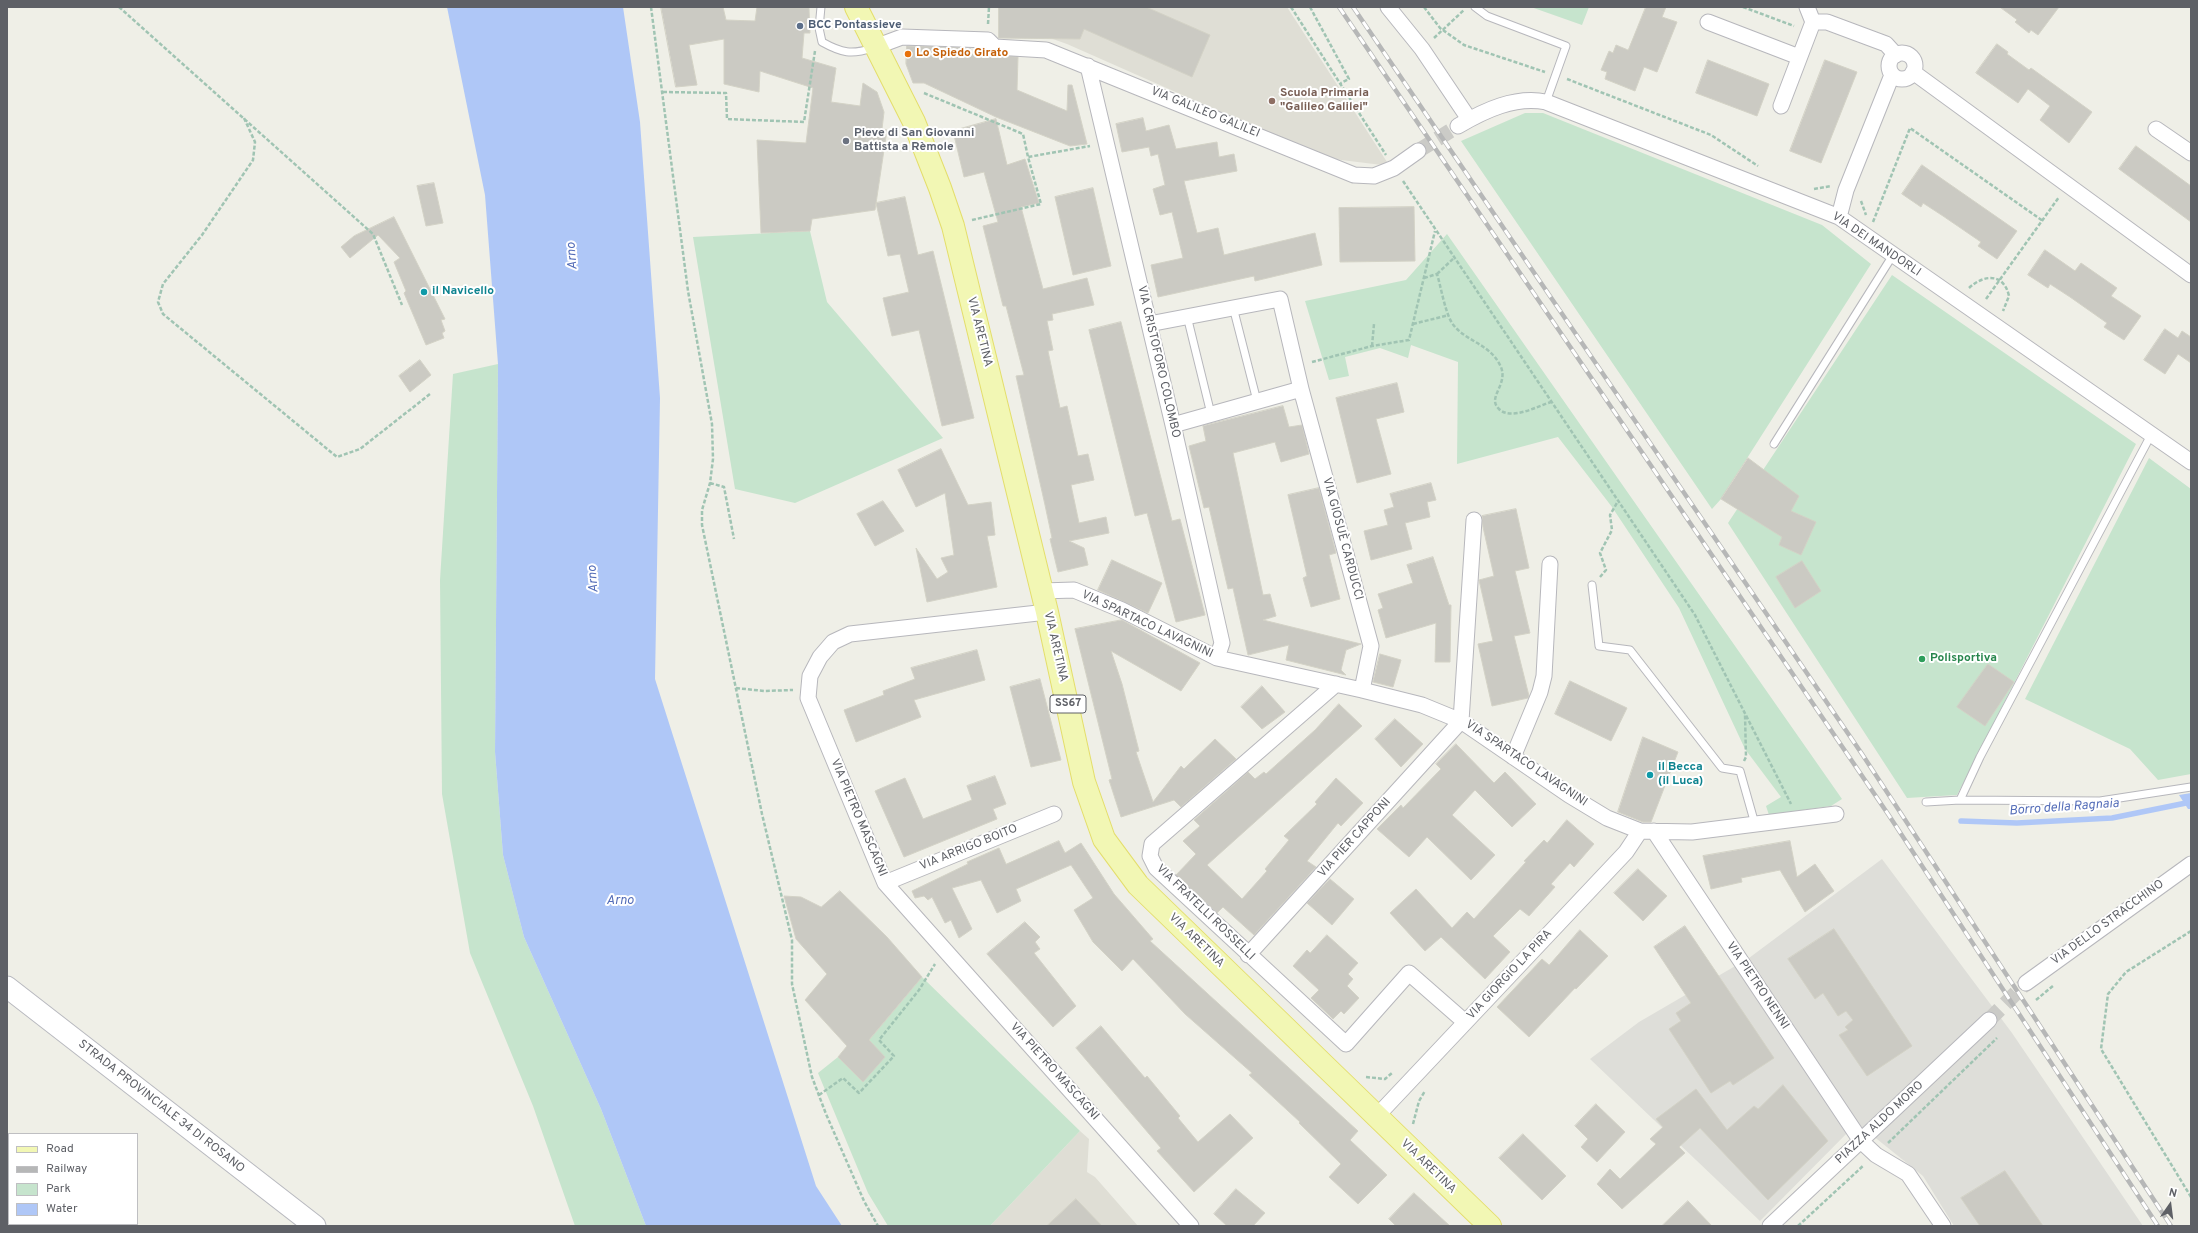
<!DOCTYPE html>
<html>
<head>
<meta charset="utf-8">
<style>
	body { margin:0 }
	#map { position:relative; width:2198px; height:1233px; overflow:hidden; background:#efefe7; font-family:Overpass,sans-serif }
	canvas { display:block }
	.frame { position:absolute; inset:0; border:8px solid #5e6066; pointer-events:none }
	.legend { position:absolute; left:8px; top:1133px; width:130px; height:92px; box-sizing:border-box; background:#fff; border:1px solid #bfbfc2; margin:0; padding:5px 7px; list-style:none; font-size:12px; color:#5e6066 }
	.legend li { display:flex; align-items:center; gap:8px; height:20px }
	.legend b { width:20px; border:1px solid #bfbfc2 }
	.north { position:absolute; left:2150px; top:1185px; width:40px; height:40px; -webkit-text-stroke:3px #fff; paint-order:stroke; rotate:14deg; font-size:11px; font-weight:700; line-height:16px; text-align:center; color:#5e6066 }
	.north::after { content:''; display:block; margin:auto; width:14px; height:18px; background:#5e6066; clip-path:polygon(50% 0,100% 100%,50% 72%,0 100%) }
</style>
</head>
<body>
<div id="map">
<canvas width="2198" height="1233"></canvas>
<div class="frame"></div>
<ul class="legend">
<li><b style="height:5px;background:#f2f7b4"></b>Road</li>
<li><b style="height:5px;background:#b6b7b7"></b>Railway</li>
<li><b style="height:11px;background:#c6e4cd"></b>Park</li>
<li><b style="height:11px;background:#afc7f7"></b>Water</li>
</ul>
<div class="north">N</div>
</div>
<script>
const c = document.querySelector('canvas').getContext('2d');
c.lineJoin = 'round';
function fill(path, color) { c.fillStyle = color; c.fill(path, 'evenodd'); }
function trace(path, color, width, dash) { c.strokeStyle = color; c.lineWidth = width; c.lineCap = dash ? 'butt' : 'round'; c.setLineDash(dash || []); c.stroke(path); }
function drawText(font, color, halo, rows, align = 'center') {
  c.font = font + ' Overpass,sans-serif'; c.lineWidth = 4; c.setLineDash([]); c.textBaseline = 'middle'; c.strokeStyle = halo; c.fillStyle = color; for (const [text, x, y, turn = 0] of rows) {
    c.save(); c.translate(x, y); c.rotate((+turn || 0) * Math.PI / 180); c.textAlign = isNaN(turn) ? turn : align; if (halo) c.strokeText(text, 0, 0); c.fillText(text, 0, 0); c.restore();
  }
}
fill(new Path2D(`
	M1882 859 2012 1033 2143 1226H1954L1923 1176 1857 1123 1760 1221 1590 1059 1639 1022 1749 958Z`), '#deded9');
fill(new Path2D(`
	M1054 7H1287L1387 162 1382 165 1325 158 1067 44 1050 38Z
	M1080 1131 1089 1139 1087 1172 1095 1177 1138 1226H990Z`), '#dfded5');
fill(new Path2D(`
	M1531 7H1589L1582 25Z
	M1525 113H1543L1822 225 1871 264 1721 499 1712 509 1461 141Z
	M810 231 827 302 943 438 795 503 735 489 693 237Z
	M1447 234 1842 799 1831 806 1769 815 1766 806 1781 797 1745 749 1679 608 1612 507 1558 437 1457 464 1458 362 1411 345 1408 358 1380 348 1345 357 1349 376 1329 380 1305 301 1406 280Z
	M1892 275 2136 444 1957 795 1907 798 1728 523Z
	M498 364 495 752 503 855 524 937 601 1109 646 1226H575L533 1106 470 953 442 794 440 580 453 374Z
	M2149 458 2191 489V774L2158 780 2130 749 2025 699Z
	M922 977 1080 1131 990 1226H888L868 1193 818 1073 838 1057 863 1082 869 1040Z`), '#c6e4cd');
fill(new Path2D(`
	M447 7H623L640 122 660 398 655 679 816 1186 842 1226H646L601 1109 524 937 503 855 495 752 498 364 485 195Z
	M2191 793V809H2188L2179 795Z`), '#afc7f7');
trace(new Path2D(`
	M1961 821 2017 823 2112 818 2191 802`), '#afc7f7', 5.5);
const building = new Path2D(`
	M661 7H723L726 20 755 21 757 7 809 8 810 33H804L802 58 836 68 831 102 860 106 863 83 877 92 884 112 882 129 887 130 875 210 812 219 810 231 761 233 757 140 806 143 813 88 760 71 759 92 724 84V39L689 45 697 85 676 87Z
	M999 7H1146L1210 35 1192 77 1084 29 1080 39 999 38Z
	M1646 7H1666L1662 17 1677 22 1657 72 1644 67 1635 91 1605 79 1607 72 1601 70 1609 51 1613 53 1616 45 1628 50Z
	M2000 7H2059L2038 35 2031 30 2029 33 2015 22 2017 20Z
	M1997 44 2008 52 2007 54 2029 70 2031 68 2092 112 2069 143 2040 120 2050 106 2028 89 2018 103 1976 73Z
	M907 46 970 48V54L1018 57 1017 90 1067 111 1068 85H1072L1087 144 1070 146 996 117 924 83H913L906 64Z
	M1708 60 1769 84 1757 116 1696 93Z
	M1825 60 1857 72 1821 163 1790 151Z
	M1143 118 1146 131 1169 125 1176 149 1217 142 1219 157 1234 154 1237 171 1184 181 1197 233 1218 228 1224 255 1315 233 1322 265 1255 281 1254 276 1158 297 1151 265 1183 258 1172 212 1160 215 1153 189 1165 185 1158 154 1151 156 1149 147 1122 152 1116 124Z
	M996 119 1007 165 1025 159 1039 203 1021 207 1043 289 1087 278 1094 305 1052 314 1053 320 1047 321 1053 350 1048 351 1060 408 1067 406 1078 456 1088 454 1094 480 1071 485 1079 523 1106 517 1109 533 1069 541 1084 548 1088 565 1058 572 1050 539 1052 538 1045 505 1016 376 1024 375 1006 306H1003L983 226 998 222 984 172 964 177 953 131Z
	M2136 146 2191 186V222L2119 169Z
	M1922 165 2017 231 1997 259 1978 246 1981 242 1943 216 1923 203 1921 207 1902 194Z
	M434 183 443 223 426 226 417 186Z
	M1093 188 1111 266 1073 275 1055 197Z
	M905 197 918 255 933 251 974 418 942 426 919 330 892 336 883 298 909 292 900 254 888 256 876 203Z
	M1414 207 1415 261 1340 262 1339 208Z
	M394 217 445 319 441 320 445 331 442 333 444 338 426 345 404 293 406 291 394 262 400 258 378 235 350 258 341 247 354 236Z
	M2045 250 2075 271 2081 263 2117 288 2111 296 2141 316 2124 340 2104 327 2107 323 2070 297 2050 284 2048 288 2028 275Z
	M1121 322 1172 521 1180 519 1205 615 1176 622 1147 513 1135 516 1089 330Z
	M2165 329 2178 338 2182 331 2191 337V363L2178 354 2165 374 2144 360Z
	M420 360 431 375 410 392 399 376Z
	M1397 383 1404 412 1376 419 1391 474 1357 483 1336 398Z
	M1283 406 1289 427 1302 425 1309 454 1281 462 1275 442 1233 453 1263 595 1270 594 1276 616 1263 620 1361 644 1346 650 1341 670 1346 675 1286 660 1289 645 1248 655 1233 588 1228 589 1209 507 1204 508 1189 446 1206 441 1203 426Z
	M941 449 968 505 991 502 995 535 987 536 997 587 927 602 916 548 937 579 948 572 941 558 954 555 945 493 916 507 898 470Z
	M1748 458 1799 496 1791 511 1816 522 1801 555 1779 545 1782 537 1721 499Z
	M1431 483 1436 500 1427 502 1430 517 1405 523 1412 549 1371 560 1364 531 1388 525 1384 510 1394 507 1390 494Z
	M1319 488 1336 553 1329 555 1340 599 1311 607 1303 578 1307 576 1288 495Z
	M883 501 904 531 875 546 857 514Z
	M1516 509 1529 568 1515 571 1530 633 1514 636 1529 696 1528 698 1492 706 1478 644 1493 641 1479 580 1494 576 1483 527 1482 516Z
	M1433 557 1449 605H1451L1450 662H1435L1436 623 1386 638 1378 610 1383 608 1378 594 1413 583 1407 565Z
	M1112 560 1162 583 1148 613 1098 590Z
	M1802 561 1821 591 1795 608 1776 577Z
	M1122 620 1200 663 1181 691 1111 651 1122 684 1139 751 1136 752 1153 802 1181 766 1184 769 1215 739 1236 759 1181 807 1174 800 1121 817 1109 780 1112 779 1075 629Z
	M977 650 985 680 914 700 921 717 856 742 844 710 884 695 883 691 915 679 911 668Z
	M1380 654 1401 660 1393 687 1373 682Z
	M1988 664 2014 682 1985 726 1957 707Z
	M1040 679 1061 760 1031 767 1010 687Z
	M1570 681 1627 708 1611 741 1555 714Z
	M1262 686 1285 712 1262 729 1241 707Z
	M1339 704 1362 726 1207 865 1242 899 1267 871 1265 869 1289 840 1284 836 1317 804 1315 802 1336 778 1363 803 1341 826 1338 823 1307 861 1316 867 1254 935 1223 907 1217 913 1176 875 1196 854 1183 841 1200 826 1194 820 1248 772 1255 779 1264 772 1266 774 1315 730Z
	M1395 719 1423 744 1401 767 1375 739Z
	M1643 737 1678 752 1651 822H1643L1618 812Z
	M1456 744 1494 783 1505 772 1536 804 1512 827 1475 790 1452 815 1495 855 1471 880 1427 837 1409 857 1377 829 1401 805 1403 808 1441 769 1436 764Z
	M995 776 1006 804 993 809 997 819 904 857 875 791 905 778 923 819 972 800 967 786Z
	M1567 820 1594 844 1574 867 1570 863 1551 884 1555 887 1529 916 1520 909 1493 936 1510 952 1485 979 1441 937 1425 951 1390 913 1416 889 1452 928 1467 912 1474 919 1526 862 1524 861 1544 840 1547 843Z
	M1059 841 1065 853 1081 843 1114 894 1153 939 1150 941 1358 1131 1350 1140 1387 1175 1358 1204 1329 1177 1341 1164 1299 1123 1300 1122 1249 1075 1252 1073 1185 1014 1133 959 1122 971 1093 942 1074 910 1093 898 1071 865 1016 889 1021 901 997 913 981 880 952 888 972 929 959 938 951 920 945 923 932 897 928 900 924 896 915 898 912 891 968 864 967 862 999 848 1006 864Z
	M1790 841 1797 877 1815 864 1834 891 1805 912 1780 870 1741 878 1742 882 1711 889 1703 856Z
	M1638 869 1667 896 1643 921 1614 893Z
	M1330 879 1354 899 1332 925 1307 903Z
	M840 891 887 937 922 977 869 1040 885 1057 863 1082 838 1057 847 1046 805 1000 827 974 796 939 784 896 801 897 821 907Z
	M1025 922 1040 937 1035 942 1040 949 1034 953 1076 1006 1053 1027 987 954Z
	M1685 926 1774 1058 1733 1085 1730 1081 1711 1093 1669 1029 1681 1021 1676 1013 1691 1003 1654 947Z
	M1834 929 1912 1046 1867 1076 1839 1035 1848 1030 1845 1027 1853 1020 1846 1011 1838 1016 1823 993 1815 999 1788 959Z
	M1580 930 1608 956 1576 989 1575 988 1529 1037 1497 1007 1542 959 1549 965Z
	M1327 935 1358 963 1348 974 1353 979 1347 986 1359 998 1344 1014 1341 1011 1333 1019 1311 998 1319 990 1293 966 1307 950 1310 953Z
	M1101 1026 1145 1078 1147 1076 1180 1116 1178 1118 1198 1142 1230 1114 1253 1138 1194 1192 1157 1151 1161 1148 1076 1048Z
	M1783 1085 1828 1141 1768 1200 1700 1128 1679 1147 1685 1153 1622 1209 1597 1184 1610 1169 1620 1179 1656 1144 1650 1139 1663 1127 1656 1119 1696 1089 1727 1130 1754 1106 1758 1109Z
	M1596 1104 1625 1132 1597 1162 1581 1147 1588 1139 1575 1126Z
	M1523 1134 1566 1176 1542 1200 1499 1158Z
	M2005 1171 2043 1226H1980L1961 1198Z
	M1236 1189 1265 1213 1253 1226H1227L1214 1214Z
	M1414 1193 1450 1226H1396L1389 1219Z
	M1076 1199 1102 1226H1047Z
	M1688 1201 1712 1226H1662Z`);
fill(building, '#cbcac3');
trace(building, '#d3d2c6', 1);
trace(new Path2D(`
	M1418 151 1458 126
	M1989 1020 2026 983`), '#cbcbc7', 15, [15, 8]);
const lane = new Path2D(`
	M821 7 819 28 822 42C842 53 851 55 873 48
	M1475 7 1487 16 1566 46 1546 102
	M1233 307 1257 401
	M1187 316 1211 414
	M2151 435 1980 757 1960 800 2100 801 2191 787
	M1774 444 1893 255
	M1592 585 1599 646 1630 650 1722 768 1740 771 1755 824
	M1926 802 1960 800`);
const street = new Path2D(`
	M1388 7 1422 49 1469 119
	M1807 7 1813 22H1827L1886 44 1896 55
	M1708 22 1799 57
	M875 47 902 37 988 40 995 47 1046 50 1354 175 1374 176 1394 168 1418 151
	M1889 66a13 13 0 1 1 26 0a13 13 0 1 1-26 0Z
	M1088 66 1173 425 1222 643 1217 658
	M1913 72 2191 275
	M1781 106 1813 22
	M1458 126C1485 110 1515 96 1546 102L1839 217 2191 462
	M2156 129 2191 153
	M1839 217 1846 190 1892 75
	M1149 324 1280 299 1301 389 1173 425
	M1301 389 1371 646 1362 690
	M1042 591 1074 590 1122 610 1217 658 1362 690 1422 705 1461 721 1569 795 1607 818 1640 831 1692 832 1836 814
	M1047 612 850 634 833 642 820 657 810 676 808 698 885 883 1191 1226
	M1336 684 1152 844 1150 856 1156 868 1346 1044 1409 973 1465 1022
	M1513 757 1540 692 1544 676 1550 564
	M1654 831 1861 1141 1876 1155 1908 1174 1943 1226
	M885 883 1054 814
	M1248 955 1461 721 1474 520
	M2026 983 2191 864
	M1376 1117 1626 852 1640 831
	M1770 1226 1989 1020`);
const secondary = new Path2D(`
	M7 987 315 1226`);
const primary = new Path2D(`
	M856 7 914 122 940 188 953 226 1047 612 1084 782 1104 839 1138 885 1490 1226`);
trace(lane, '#b7b7bc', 9);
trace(street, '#b7b7bc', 17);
trace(secondary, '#b8b9bf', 23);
trace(primary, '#e4de6b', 24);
trace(new Path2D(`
	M119 7 373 234 402 305
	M651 7 688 291 712 424 713 459 710 483 702 510V525L762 814 792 940V984L812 1077 826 1114 864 1201 878 1226
	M1291 7 1386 155
	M1310 7 1349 79 1341 83
	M1424 7 1440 28 1464 45 1545 72
	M1743 7 1794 26
	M988 24 989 7
	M1434 38 1464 10
	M1567 79 1711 135 1758 166
	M663 92 726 93 727 119 804 122 815 51
	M924 93 1023 134 1028 157
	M244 118 255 142 253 160 202 235 163 284 158 302 163 314 337 457 360 449 430 394
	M1403 181 1695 615 1791 804
	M1814 189 1831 186
	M1861 201 1866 215
	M972 220 1041 204 1028 157 1090 146
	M1873 222 1910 128 2043 221
	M1437 274 1454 258
	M1424 278 1437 274C1441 287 1445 312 1452 323 1464 341 1489 343 1500 365 1510 384 1486 397 1499 409 1511 421 1538 406 1551 402
	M1969 288C1984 274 2004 273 2009 296L2003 311
	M1986 299 2059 197
	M1413 324 1449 315
	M1372 346 1374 324
	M1312 362 1372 346 1409 340 1435 231
	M710 483 724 487 734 539
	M1600 577 1606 570 1600 553 1612 530 1610 515 1618 501
	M736 688 764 691 793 690
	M1744 761 1746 757 1745 714
	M2191 931 2126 972 2108 994 2101 1049 2191 1197
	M2036 1000 2054 985
	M1366 1077 1385 1079 1392 1073
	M819 1095 843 1078 859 1093 894 1056 879 1040 919 990 935 964
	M1413 1124 1419 1101 1425 1091
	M1888 1143 1997 1038
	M7 1166 9 1167
	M84 1224 85 1226
	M1798 1226 1864 1165`), '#a0c4b3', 2.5, [4, 2]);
trace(lane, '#fff', 7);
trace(street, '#fff', 15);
trace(secondary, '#fff', 21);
trace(primary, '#f2f7b4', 22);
const rail = new Path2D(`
	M1339 7 1888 814 2158 1226
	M1353 7 1862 754 2171 1226`);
trace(rail, '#b6b7b7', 4.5);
trace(rail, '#fff', 3, [9]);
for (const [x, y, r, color] of [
	[800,26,4,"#5c6f8a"],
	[908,54,4,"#e8710a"],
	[1272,101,4,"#8d6e63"],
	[846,141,4,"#6b7280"],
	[424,292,4,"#0f9aa8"],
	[1922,659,4,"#2e9e5b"],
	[1650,775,4,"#0f9aa8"]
]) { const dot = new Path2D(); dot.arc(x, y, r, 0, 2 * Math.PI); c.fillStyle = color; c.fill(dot); trace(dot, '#fff', 1.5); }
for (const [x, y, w] of [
	[1068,704,36]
]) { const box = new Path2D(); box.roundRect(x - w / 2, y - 9, w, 18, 3); c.fillStyle = '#fff'; c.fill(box); trace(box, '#5e6066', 1); }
drawText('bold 11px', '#5e6066', null, [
	["SS67",1068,704]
]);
drawText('bold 12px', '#4e5e75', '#fff', [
	["BCC Pontassieve",808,26]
], 'left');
drawText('bold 12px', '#c56008', '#fff', [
	["Lo Spiedo Girato",916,54]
], 'left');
drawText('bold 12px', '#785e54', '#fff', [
	["Scuola Primaria",1280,94],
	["\"Galileo Galilei\"",1280,108]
], 'left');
drawText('12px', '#5e6066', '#fff', [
	["VIA GALILEO GALILEI",1205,113,22],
	["VIA DEI MANDORLI",1876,245,34],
	["VIA ARETINA",979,332,76],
	["VIA CRISTOFORO COLOMBO",1158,362,77],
	["VIA GIOSUÈ CARDUCCI",1342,539,75],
	["VIA SPARTACO LAVAGNINI",1147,625,25],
	["VIA ARETINA",1055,647,77],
	["VIA SPARTACO LAVAGNINI",1526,764,34],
	["VIA PIETRO MASCAGNI",858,818,67],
	["VIA PIER CAPPONI",1355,838,-48],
	["VIA ARRIGO BOITO",969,848,-22],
	["VIA FRATELLI ROSSELLI",1205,913,44],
	["VIA DELLO STRACCHINO",2108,923,-36],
	["VIA ARETINA",1196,941,44],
	["VIA GIORGIO LA PIRA",1510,975,-47],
	["VIA PIETRO NENNI",1757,986,56],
	["VIA PIETRO MASCAGNI",1054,1072,48],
	["STRADA PROVINCIALE 34 DI ROSANO",161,1107,38],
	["PIAZZA ALDO MORO",1880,1123,-43],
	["VIA ARETINA",1428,1167,44]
]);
drawText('bold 12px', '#5b616d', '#fff', [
	["Pieve di San Giovanni",854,134],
	["Battista a Rèmole",854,148]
], 'left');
drawText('bold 12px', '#0d838f', '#fff', [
	["il Navicello",432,292],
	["il Becca",1658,768],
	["(il Luca)",1658,782]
], 'left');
drawText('bold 12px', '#27864d', '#fff', [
	["Polisportiva",1930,659]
], 'left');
drawText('italic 13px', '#546db8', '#fff', [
	["Arno",573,256,-94],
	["Arno",594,579,-94],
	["Borro della Ragnaia",2064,808,-4],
	["Arno",620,901]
]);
</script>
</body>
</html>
